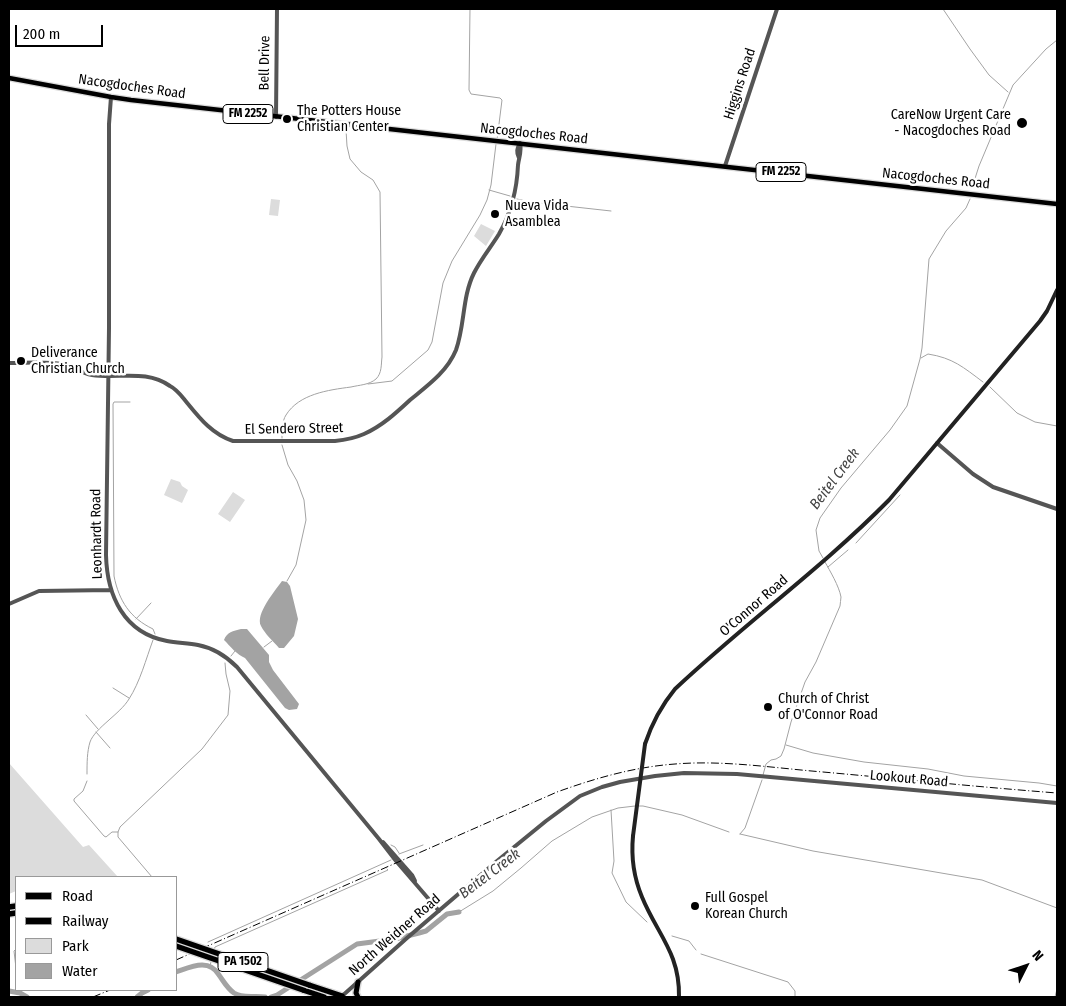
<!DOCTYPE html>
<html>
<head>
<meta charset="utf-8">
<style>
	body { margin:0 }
	#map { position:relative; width:1066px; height:1006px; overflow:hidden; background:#fff; font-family:"Fira Sans Condensed",sans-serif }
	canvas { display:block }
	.frame { position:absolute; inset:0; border:10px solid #000; pointer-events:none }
	.legend { position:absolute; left:15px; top:876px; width:162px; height:115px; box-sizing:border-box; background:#fff; border:1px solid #999; margin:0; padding:6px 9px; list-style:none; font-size:15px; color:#000 }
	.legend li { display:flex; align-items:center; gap:10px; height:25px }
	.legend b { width:25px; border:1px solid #999 }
	.north { position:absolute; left:1001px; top:941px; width:50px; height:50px; -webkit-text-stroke:4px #fff; paint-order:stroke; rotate:49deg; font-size:14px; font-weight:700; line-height:20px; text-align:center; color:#000 }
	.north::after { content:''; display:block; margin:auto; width:18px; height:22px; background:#000; clip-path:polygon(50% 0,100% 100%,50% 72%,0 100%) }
	.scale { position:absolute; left:15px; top:25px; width:88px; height:22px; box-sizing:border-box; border:2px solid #000; border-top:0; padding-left:6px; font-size:15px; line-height:18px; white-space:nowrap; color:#000; -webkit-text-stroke:4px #fff; paint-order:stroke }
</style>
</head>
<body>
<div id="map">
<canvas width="1066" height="1006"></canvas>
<div class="frame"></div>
<ul class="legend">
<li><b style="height:6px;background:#000"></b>Road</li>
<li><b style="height:6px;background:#000"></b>Railway</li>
<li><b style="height:14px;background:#dcdcdc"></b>Park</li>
<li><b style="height:14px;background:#a3a3a3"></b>Water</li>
</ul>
<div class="north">N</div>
<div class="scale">200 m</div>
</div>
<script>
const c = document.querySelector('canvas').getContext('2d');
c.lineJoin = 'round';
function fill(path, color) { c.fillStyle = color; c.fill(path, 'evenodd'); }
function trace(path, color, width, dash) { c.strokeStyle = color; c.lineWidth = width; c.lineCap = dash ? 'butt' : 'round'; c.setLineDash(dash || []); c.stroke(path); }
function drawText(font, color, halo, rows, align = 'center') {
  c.font = font + ' "Fira Sans Condensed",sans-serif'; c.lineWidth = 5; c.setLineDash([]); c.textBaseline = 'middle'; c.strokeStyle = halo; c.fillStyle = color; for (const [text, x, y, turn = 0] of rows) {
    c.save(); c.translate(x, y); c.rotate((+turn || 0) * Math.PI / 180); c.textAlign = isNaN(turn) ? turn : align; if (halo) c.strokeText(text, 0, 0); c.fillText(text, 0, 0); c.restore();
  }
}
fill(new Path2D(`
	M271 199 280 200 278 216 269 215Z
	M481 224 495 231 486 246 474 236Z
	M171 479 180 482 182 486 188 490 182 503 164 495Z
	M233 492 245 500 230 522 218 514Z
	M9 763 83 847 89 845 118 877H16V891L9 894Z`), '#dcdcdc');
fill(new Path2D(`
	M282 581 287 582 290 586 298 619 294 636 284 648H279C273 641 265 634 261 626 255 614 275 591 282 581Z
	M241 629H247L269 655V662L273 670 299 704 297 709 289 710 285 708 245 658C237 655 230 646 224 640 227 632 233 631 241 629Z`), '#a3a3a3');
trace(new Path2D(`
	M470 9 469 90 471 94 500 98 502 100 497 140
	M943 9 970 49 989 75 1008 92
	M972 188 979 166 1013 85 1046 49 1057 40
	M489 190 510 196
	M517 199 530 202 611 211
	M921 358 928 354C953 358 963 367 983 382
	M368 384 392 381 428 350 432 342 443 283 452 261 480 215 487 200 491 185 496 144
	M990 387 1017 413 1035 422 1057 426
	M130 402H114L113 404 114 576C119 601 130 618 153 629L155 634
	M282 438C282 431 282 421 286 415 299 394 328 390 351 387 359 385 369 385 376 379 382 373 381 365 382 357L380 192 373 180 361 172 350 159 347 146 346 130
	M282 445 288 465 297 481 304 500 306 520 296 565 287 581
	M856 543 900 495
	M823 558 819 551 816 530 820 518 841 488 890 430 907 406 920 359 922 348 929 259 946 231 966 208 970 199
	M828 567 848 550
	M136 619 151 603
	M264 647 272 641
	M231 656 235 651
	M113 688 129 698
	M86 715 98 729
	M96 732 110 748
	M786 745 813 753 864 762 928 769 964 776 1039 783 1057 786
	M87 774C87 763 87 752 90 742 95 728 120 714 129 699 140 682 146 659 153 640
	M763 775 766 764 771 760 776 759 781 756 784 749 791 722 805 682 816 662 840 606C840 603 841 600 841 597 839 586 830 571 825 562
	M87 781 83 791 74 799V801L104 836 106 837 112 832H118
	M639 806H643L682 815 729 832
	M611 810 614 861 612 873 626 902 647 922
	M740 834 813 851 982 880 1057 908
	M740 834 745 828 762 780
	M391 845 395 847 399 853
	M399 854 423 845
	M152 877 118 837V832L120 827 202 749 228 715 230 691 226 674 225 663
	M459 912 493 891 521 868 552 841 592 817 618 808 635 806
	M672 936 689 941 696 950
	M208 942 391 860
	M16 949 14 951 16 968
	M214 950 215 947 388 870 387 869
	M701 954 788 982 795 991V997
	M210 966 211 962
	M19 990 20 993
	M1055 997 1057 989`), '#a3a3a3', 1);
trace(new Path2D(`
	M176 972C191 967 209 958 219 975 224 982 227 988 234 993 243 999 255 995 265 997
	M9 991 20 993 27 997
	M137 997 142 993 148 990
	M271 997 277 995 357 944 395 939 419 933 426 931 447 914 459 912`), '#a3a3a3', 5);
const primary = new Path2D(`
	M9 78 111 97 131 100 1057 204`);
const trunk = new Path2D(`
	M358 997 356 993 358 982`);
const motorway = new Path2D(`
	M9 907 16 906
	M9 914 16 913
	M309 985 342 996
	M303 990 324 997`);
trace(primary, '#dbdbdb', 7);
trace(trunk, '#dbdbdb', 8);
trace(motorway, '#dbdbdb', 8);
trace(new Path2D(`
	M111 97 109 124V328L106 555C107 596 124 633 167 641 177 643 188 643 198 645 214 648 226 656 237 667L379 839 396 861 439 911
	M276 117 277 9
	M519 158C516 152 517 149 520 143
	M725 166 777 9
	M9 363C26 363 45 361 63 364 73 367 81 373 92 375 119 379 146 369 170 386 176 389 180 394 184 399 198 416 211 434 233 441H335C345 440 355 438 364 434 382 426 396 413 410 400 427 386 447 372 456 350 465 325 462 297 474 273 481 259 491 247 499 234 511 213 517 189 518 165 519 157 522 151 520 143
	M937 443 973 474 993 487 1057 509
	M9 604 39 591 111 590
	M383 842 412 875 415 881
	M341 997 407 938 497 861 546 821 580 796 602 787 620 782 655 776 684 773 737 774 1057 803`), '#555', 4);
trace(new Path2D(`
	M645 744C652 723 661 706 675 689 744 624 822 568 889 500L1040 321 1047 311 1057 290
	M633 836C631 857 634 878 642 897 657 934 680 953 679 997`), '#222', 4);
trace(primary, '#000', 4.5);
trace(trunk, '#000', 5);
trace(motorway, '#000', 5.5);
trace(new Path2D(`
	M176 960 557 792C596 778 634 767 675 764 724 760 774 768 823 772 901 779 979 787 1057 793
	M93 997 110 990`), '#000', 1, [8, 2.5, 1, 2.5]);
const motorwayBridge = new Path2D(`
	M176 939 309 985
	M176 946 303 990`);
trace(motorwayBridge, '#dbdbdb', 8, []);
trace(new Path2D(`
	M633 836 645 744`), '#222', 4);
trace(motorwayBridge, '#000', 5.5);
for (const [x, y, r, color] of [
	[287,119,5,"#000"],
	[1022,123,6,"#000"],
	[495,214,5,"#000"],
	[21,361,5,"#000"],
	[768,707,5,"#000"],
	[695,906,5,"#000"]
]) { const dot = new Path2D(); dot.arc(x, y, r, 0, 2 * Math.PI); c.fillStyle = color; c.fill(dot); trace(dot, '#fff', 2); }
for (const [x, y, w] of [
	[248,114,50],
	[781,172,50],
	[243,962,50]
]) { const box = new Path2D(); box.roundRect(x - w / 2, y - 9.5, w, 19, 4); c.fillStyle = '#fff'; c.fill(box); trace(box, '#000', 1); }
drawText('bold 12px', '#000', null, [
	["FM 2252",248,114],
	["FM 2252",781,172],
	["PA 1502",243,962]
]);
drawText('14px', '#000', '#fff', [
	["Bell Drive",265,63,-89],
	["Higgins Road",740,84,-72],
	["Nacogdoches Road",132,87,8],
	["Nacogdoches Road",534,134,6],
	["Nacogdoches Road",936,179,6],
	["El Sendero Street",294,429,-1],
	["Leonhardt Road",97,534,-91],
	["O'Connor Road",754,606,-41],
	["Lookout Road",909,779,5],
	["North Weidner Road",395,935,-41]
]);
drawText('14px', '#000', '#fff', [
	["The Potters House",297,111],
	["Christian Center",297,127],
	["CareNow Urgent Care",1011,115,"right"],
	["- Nacogdoches Road",1011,131,"right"],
	["Nueva Vida",505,206],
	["Asamblea",505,222],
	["Deliverance",31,353],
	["Christian Church",31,369],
	["Church of Christ",778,699],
	["of O'Connor Road",778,715],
	["Full Gospel",705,898],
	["Korean Church",705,914]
], 'left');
drawText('italic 15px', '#444', '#fff', [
	["Beitel Creek",835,479,-53],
	["Beitel Creek",490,874,-37]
]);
</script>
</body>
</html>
